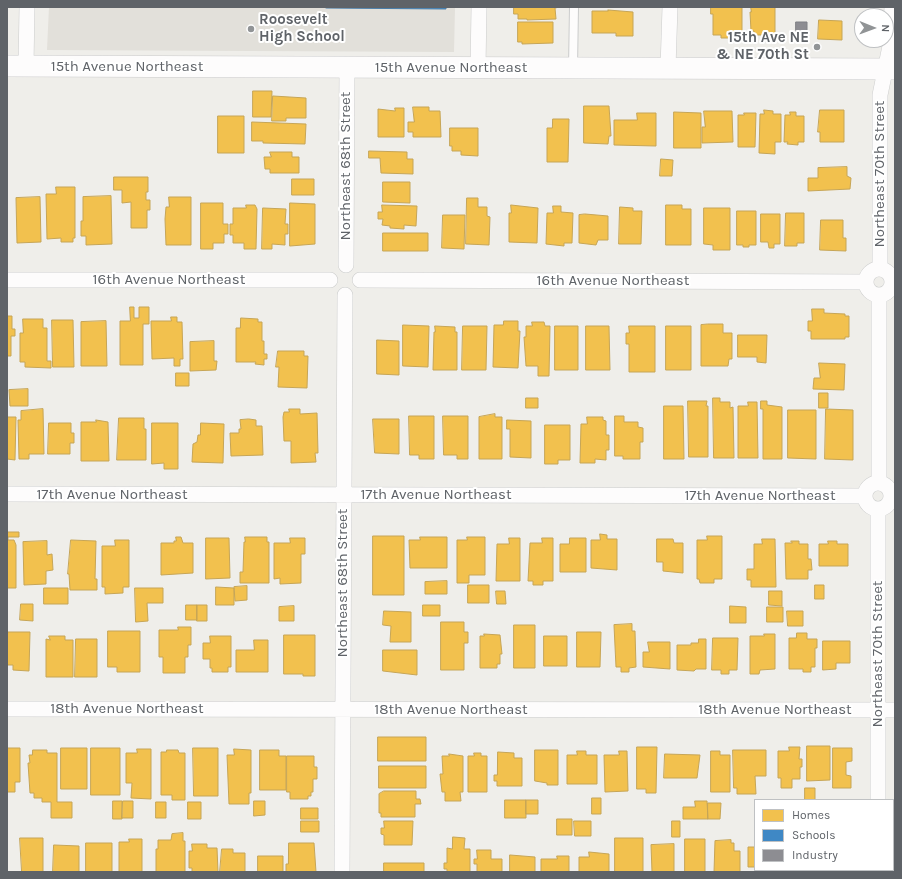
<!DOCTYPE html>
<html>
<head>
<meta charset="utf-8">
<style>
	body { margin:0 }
	#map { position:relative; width:902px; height:879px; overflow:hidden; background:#efeeea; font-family:Karla,sans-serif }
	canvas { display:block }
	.frame { position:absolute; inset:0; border:8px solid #5f6368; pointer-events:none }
	.legend { position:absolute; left:754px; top:799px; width:140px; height:72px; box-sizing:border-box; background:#fff; border:1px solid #bfc1c3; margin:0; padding:5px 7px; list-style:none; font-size:12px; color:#5f6368 }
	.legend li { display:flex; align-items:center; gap:8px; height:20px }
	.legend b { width:20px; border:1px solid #bfc1c3 }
	.north { position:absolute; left:854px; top:8px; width:40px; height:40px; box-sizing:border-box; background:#fff; border:1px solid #bfc1c3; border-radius:50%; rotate:91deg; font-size:11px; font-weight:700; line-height:16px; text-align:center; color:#5f6368 }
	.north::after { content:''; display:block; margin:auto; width:14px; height:18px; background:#919496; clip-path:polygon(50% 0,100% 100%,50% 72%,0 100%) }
</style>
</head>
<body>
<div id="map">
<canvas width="902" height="879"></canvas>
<div class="frame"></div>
<ul class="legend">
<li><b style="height:11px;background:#f2c14e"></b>Homes</li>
<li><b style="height:11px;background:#3f88c5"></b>Schools</li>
<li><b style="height:11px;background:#8d8d92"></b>Industry</li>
</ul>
<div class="north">N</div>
</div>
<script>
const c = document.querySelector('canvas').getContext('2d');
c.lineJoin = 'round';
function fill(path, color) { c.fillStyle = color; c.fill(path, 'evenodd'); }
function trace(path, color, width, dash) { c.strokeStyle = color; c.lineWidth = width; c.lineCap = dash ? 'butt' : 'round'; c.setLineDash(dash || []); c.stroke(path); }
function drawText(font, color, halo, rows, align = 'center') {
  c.font = font + ' Karla,sans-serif'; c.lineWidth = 4; c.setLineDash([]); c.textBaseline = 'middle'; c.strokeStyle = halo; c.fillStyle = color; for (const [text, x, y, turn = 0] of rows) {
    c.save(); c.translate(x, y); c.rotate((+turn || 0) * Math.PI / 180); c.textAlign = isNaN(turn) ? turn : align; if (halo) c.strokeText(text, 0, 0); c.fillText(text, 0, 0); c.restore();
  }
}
fill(new Path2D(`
	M49 7H455L454 52 47 50Z`), '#e2e0da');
const homes = new Path2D(`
	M514 7H560L555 8 556 19 527 20V19H518V14H514Z
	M711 7H742V35H733V38H721V35H713V14H711Z
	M751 7H775V35H754V31H751L750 12H751Z
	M608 10 633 12V36H616V33H592V11H608Z
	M819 20 842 21V40L818 39Z
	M518 22H553V43L522 44V42H518Z
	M253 91H272L271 117H253Z
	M273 96 306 98V118H286V121H272Z
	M584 106H609L611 136H609L608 144 584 143Z
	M413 107H429V111H440L441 137H413V132H408V122H414Z
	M395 108H404V137H378V109L395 111Z
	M764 110 773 111V114H781V142H775V154L759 153 760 114H764Z
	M820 110H844V142H820V132H818Z
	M704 111H732L733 142 702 143V127H705Z
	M674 112 701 113V148H674Z
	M790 112H796V116H804V142H798V145L787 144 788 142H784L785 115H790Z
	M637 113H656V146L614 145V120H637Z
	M744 113H756L755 147H738V115H744Z
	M218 116H244V153H218Z
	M553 119H569L568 162H547V128H552Z
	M252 122 306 124 305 144 263 143V141H252Z
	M450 128H478V156L461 155V151H452V146H450Z
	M369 151 407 152V159H413V174L381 173 380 158H369Z
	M270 152H292V157H299V173H270V169H265L264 157H271Z
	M661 159 673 160 672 176H660Z
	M847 167V176L851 178 850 189 808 191V178H818V168Z
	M114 177H148V192H146V200H150V210H147V228H131V202L122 203V190H114Z
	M292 179H314V195H292Z
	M383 182H410V203L383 202Z
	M56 187H75V238H73V242H61V238L47 239 46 194H56Z
	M111 196 112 244 86 245V236H81V221H83V197Z
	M40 197 41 242 17 243 16 198Z
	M169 197H191V245H166L165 219 166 207H169Z
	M467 198H478V207H487V216L490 217 489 245 466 244Z
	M201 203H223V224H228V234H224V243H213V249H201Z
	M290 203 315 204V244L290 246Z
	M246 205H255L257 209 256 249H244V243H233V235H230V224H233V208H246Z
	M382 205 417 206 416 226 404 225V229L390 228V226L382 225 383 219H378V212H382Z
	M511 205 538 208 537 243 509 242V213H511Z
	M666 205H682V209H691V245H666Z
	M553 206H561V212L573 213 572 243H564V246L546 244 547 213H553Z
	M620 207 633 208V211H642L641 244H619Z
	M263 208 286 209 285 224H288V234H285V245L272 244V249H262Z
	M704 208H730V250H713V245L704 244Z
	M737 211H756V245H749V247H743V245H737Z
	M786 213H804V243H797V246H785Z
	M585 214 608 216V240H598L596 245 579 243V215Z
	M761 214H780V244H774V248H769L768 242H761Z
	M443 215H465L464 249 442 248Z
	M821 220H843V238H846V251L820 250Z
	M383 233H428V251H383Z
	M130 307H134V318H139V307H149V324H143V365H120V321H130Z
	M812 309H824V313L845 314V316H849V337H845V339H811V331H808V321H812Z
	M7 316H12V329H15V336H11V356H7Z
	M171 317H177V322H182L183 359H180V366H174V358L152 359 151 321H171Z
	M241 318 258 319V322H262V341H264V354H267V359H264V365L255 364 256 362H236V328H240Z
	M23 319H43V328H47V361H51V368L25 367V362H20V333H23Z
	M52 320H73L74 367H53Z
	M106 321 107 366H81V322Z
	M504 321H518V331H520L518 368 493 367 494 325H503Z
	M532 322H544L545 326H550L549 376H538V366H526L524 337H526V326H532Z
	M708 324H723V333H732V359H729L728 366H701V325Z
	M403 325 429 326 428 367 403 366Z
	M435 326 455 327V332H457V370H433L434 332H435Z
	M463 326H487L486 370H462Z
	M555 326H578V370H555Z
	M586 326H609L610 370H586Z
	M629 326H655V372H629V344H626V333H629Z
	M666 326H691V370H666Z
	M738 335H767L766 363 757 362V357H738Z
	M377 340 399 341V375L377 374Z
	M214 341V361H217L216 370 190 371V342Z
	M278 351H304V356H308L307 388 278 387 279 367H276Z
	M819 363 845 364 844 390 813 389 814 378H820Z
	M176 373H189V386H176Z
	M28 389V406H10L9 390Z
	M819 393H828V408H819Z
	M526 398H538V408H526Z
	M713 398H720V402H730V408L733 407 734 458H714Z
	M688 401H707L706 406H708V457H689Z
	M761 401H767V405L782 407V459H763V409H761Z
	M748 402H757L758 458H738V406H748Z
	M664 406H683L684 459H664Z
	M43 409 44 454H29V459H19L18 420H21V411Z
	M289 409H300V414L317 413 318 453H315L316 462 291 463V441H284L283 417 284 412H289Z
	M826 409 853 410V460L825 459Z
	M788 410H816V459L788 458Z
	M495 414V417H502V459H479V417Z
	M409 416H434V459H419V455H410Z
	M443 416H468V459H457V455H444Z
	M615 416H624V422H638V427L643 428V442H640V459H623V456H615Z
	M7 417H16L15 460 7 459Z
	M587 417H603V420L606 421V435H609V450H606V460L595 459V463H580L581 424H587Z
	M119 418H144V429H146V460H117Z
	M249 419 256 420V426H262L263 455 231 456 230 433H239V429H241L240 420Z
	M373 419H399V454L375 453Z
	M96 420 108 422 109 461H81V422H96Z
	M507 420 531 421V458L510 457V429H507Z
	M49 423H71V433H74V443H70V454H48Z
	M152 423H178V469H164V463L152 464Z
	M201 423 224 424 223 463 192 462 193 444 197 442 198 435H200Z
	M545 425H570V460H558V464H545Z
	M7 532H19V537H8V540H14L16 545V588H7Z
	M600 534 607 535V539H617V570L591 568V540H600Z
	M373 536H404V595H373Z
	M707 536H722V579H714V583H700L699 579H697V540H707Z
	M176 537H181L183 543H193V573L161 575V543H174V541H176Z
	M245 537H267V542H269V583H240V572H243L244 542H245Z
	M420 537H447V568H410L409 540H420Z
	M467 537H485V575H469V583H457V540H467Z
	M206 538H229L230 578 206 579Z
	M290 538H305V554H301V583L280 584V578L274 579V543H290Z
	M509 538H520V581H496L497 544H509Z
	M542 538H553V581H543V585H533V581H528L530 543H542Z
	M570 538H586V572H560V544H569Z
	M657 539H673L674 543H683V573L663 571V562H657Z
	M762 539H775L776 587H751V580H747V569H754V544H762Z
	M71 540 96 541 95 579H97V590H70L69 574H68Z
	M115 540H129V587H123V593L105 594V587H102V546H115Z
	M47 541V555L52 554 53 570 46 571V584L24 585 23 542Z
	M791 541H799V544H808V559H811L812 570H808V579H786L785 543H792Z
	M828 541H837V544H848V566H819V544H828Z
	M447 581V594H425V582Z
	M468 585H489V603H468Z
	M815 585H824V599H815Z
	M247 586V600L235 601 234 587Z
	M216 587 234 588V605H216Z
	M44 588H68V604H44Z
	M135 588H163V603H147L148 621 136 622Z
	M496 591H505L506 604H497Z
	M769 591H782V606L769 605Z
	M21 604H33V621L20 620Z
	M186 605H197V620H186Z
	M197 605H207V621H197Z
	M423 605H440V616H423Z
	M294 606V621H279V607Z
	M730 606 746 607V623H730Z
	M767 607H783V622H767Z
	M384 611 411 612V642H390L391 626 383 625Z
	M787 611H803V626H788Z
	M441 622H464V632H468V643H464V670H441Z
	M632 624V631H635L636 667 629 668V672H621V667H616L614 625Z
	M514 625H535V668H514Z
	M178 627H191V645H188V657H185V673H163V657H159V630H178Z
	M108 631H140V672H117V667H108Z
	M8 632H30L29 671 13 670V665H7Z
	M577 632H601L600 667H577Z
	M797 633H807V639H817V648H815V667H811V672H803V669H789V638H796Z
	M484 634 500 635 502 654H500V664H497V668H480V636H484Z
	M764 634H775V669L760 670 759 674H750V636H764Z
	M284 635H315V676H303V674H284Z
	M49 636H65V640H73V677H46V639L50 640Z
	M210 636H231V667H228V672H212V668H210V659H203V643H210Z
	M544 636H567V666H544Z
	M713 638H738L737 670H729V674H721V670H712Z
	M76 639H97V677H75Z
	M699 639H706V669H696L694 671 677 670V645H691V643H698Z
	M254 640H268V672H236V650H254Z
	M823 641H850V663H836V669L823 670Z
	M648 642H670V669L643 667V652H649Z
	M383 650H417V675L383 671Z
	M378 737H426V761H378Z
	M807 746H830V780L807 781Z
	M637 747H657L656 793H646V789H637Z
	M789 747H800L799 759H802V767H800V779H792V788H781V778H778V751H789Z
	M7 748H20V782H15V792H7Z
	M61 748H87V789H61Z
	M91 748H120V795H91Z
	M193 748H218V796H194Z
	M833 748H852V761L846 762V775L851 776V788H833Z
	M137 749H151V799L131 798 132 783H126V753H137Z
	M234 749 251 750V793H249V804H229L227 755H234Z
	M33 750H47V753H57V802H72V818H51V802H42V798H34V793H30L28 763H30L29 755H32Z
	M167 750H178L179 753H185V800H172V795H161V752H166Z
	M260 750H279V756H286V790H260Z
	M535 750H558V785H547V783L535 781Z
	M733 750H766V776H755L756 794H737V788H734Z
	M577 751H586V755H597V784H567V755H577Z
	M619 751H627L628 791 605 792 604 755H619Z
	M711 751H720V755H730V792H711Z
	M498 752 514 753V758H522V786H497V781H494V775H497Z
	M474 753H481V756H487V792H468V756H474Z
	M449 754 463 756V792H460L461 801H445V792H442L440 774H443L442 756H449Z
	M665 754 700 755 697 778H664Z
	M287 756H314V767H317V779H313V792H311V796H308V799H290V792H287Z
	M379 766H426V788H379Z
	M805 788H815V800H805Z
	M384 791H416V799H420L421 804H415V817H381V813H379V794Z
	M592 798H601V814H592Z
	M505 800H526V818H505Z
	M526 800H538V814H526Z
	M113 801H122V819H113Z
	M123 801H133V818H122Z
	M254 801H265V815L254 816Z
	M695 801H707L708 819H683V807H695Z
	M156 802H166V818H156Z
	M188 802H201V819H188Z
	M708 803H721L720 819H708Z
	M301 808H318V819H301Z
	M557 819H572V835H557Z
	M301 821H319V832H301Z
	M384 821H413L412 845H384V835L381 834V828H384Z
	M574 821H591V836H575Z
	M672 821H680V837H672Z
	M183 833V841H185V872H156V849H158V840H171L172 834Z
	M453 837 465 838 464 849H470V872H447V869H444V863H447V848L452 849Z
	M20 838H43V872H22Z
	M615 838H643V872H615Z
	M129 839H142V872H119V842H129Z
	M685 839H705V872H685Z
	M731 840V843H734V851H740V872H714L715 841Z
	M86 843H112V872H86Z
	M289 843H314L316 872H286V864H288Z
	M192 844H207V848H217L218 872H192V868H189V851H192Z
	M674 844V872H652L651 845Z
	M755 844V867H748V847H755Z
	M54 845 79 846V872H53Z
	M222 849H233V853H245V872H220Z
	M477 850H491V859H502V872H477V864H474V859H477Z
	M589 852 609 854V872H579V857H589Z
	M510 855 535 857V872H510Z
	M258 856H283V872H258Z
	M557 856H569V872H541V859H557Z
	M384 863H424V872H384Z
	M756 870H777V872H756Z
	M786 870H814V872H786Z
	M822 870H850V872H822Z`);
fill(homes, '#f2c14e');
trace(homes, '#c6a556', 1);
const schools = new Path2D(`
	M326 7H446V9L326 8Z`);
fill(schools, '#3f88c5');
trace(schools, '#497da9', 1);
const industry = new Path2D(`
	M796 22H807V38H796Z`);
fill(industry, '#8d8d92');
trace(industry, '#7f8085', 1);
const lane = new Path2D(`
	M573 68 574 7`);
const street = new Path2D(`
	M26 66 27 7
	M478 68 479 7
	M668 68 670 7
	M346 265 347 67
	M880 269V95L890 46 892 7
	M866 282a13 13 0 1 1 26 0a13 13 0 1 1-26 0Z
	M7 280H330
	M360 280 866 282
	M879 483V295
	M865 496a13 13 0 1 1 26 0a13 13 0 1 1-26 0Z
	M7 494 865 496
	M878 509V800
	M7 709 895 710
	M342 872 345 295
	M878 872V870`);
const secondary = new Path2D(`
	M7 66 895 69`);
trace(lane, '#cbcccc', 10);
trace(street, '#cbcccc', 16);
trace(secondary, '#cacacb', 22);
trace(lane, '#fdfcfc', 8);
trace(street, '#fdfcfc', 15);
trace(secondary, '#fdfcfc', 21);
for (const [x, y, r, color] of [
	[251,29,4,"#919496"],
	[817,47,4,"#919496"]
]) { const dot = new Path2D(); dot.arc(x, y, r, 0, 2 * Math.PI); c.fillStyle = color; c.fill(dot); trace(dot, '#fff', 1.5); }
drawText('bold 15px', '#5f6368', '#fff', [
	["Roosevelt",259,20],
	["High School",259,37],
	["15th Ave NE",809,38,"right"],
	["& NE 70th St",809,55,"right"]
], 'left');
drawText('15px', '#5f6368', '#fff', [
	["15th Avenue Northeast",127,67],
	["15th Avenue Northeast",451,68],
	["Northeast 68th Street",346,166,-90],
	["Northeast 70th Street",880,174,-90],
	["16th Avenue Northeast",169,280],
	["16th Avenue Northeast",613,281],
	["17th Avenue Northeast",112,495],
	["17th Avenue Northeast",436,495],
	["17th Avenue Northeast",760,496],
	["Northeast 68th Street",343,583,-90],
	["Northeast 70th Street",878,654,-90],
	["18th Avenue Northeast",127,709],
	["18th Avenue Northeast",451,710],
	["18th Avenue Northeast",775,710]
]);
</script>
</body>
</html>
